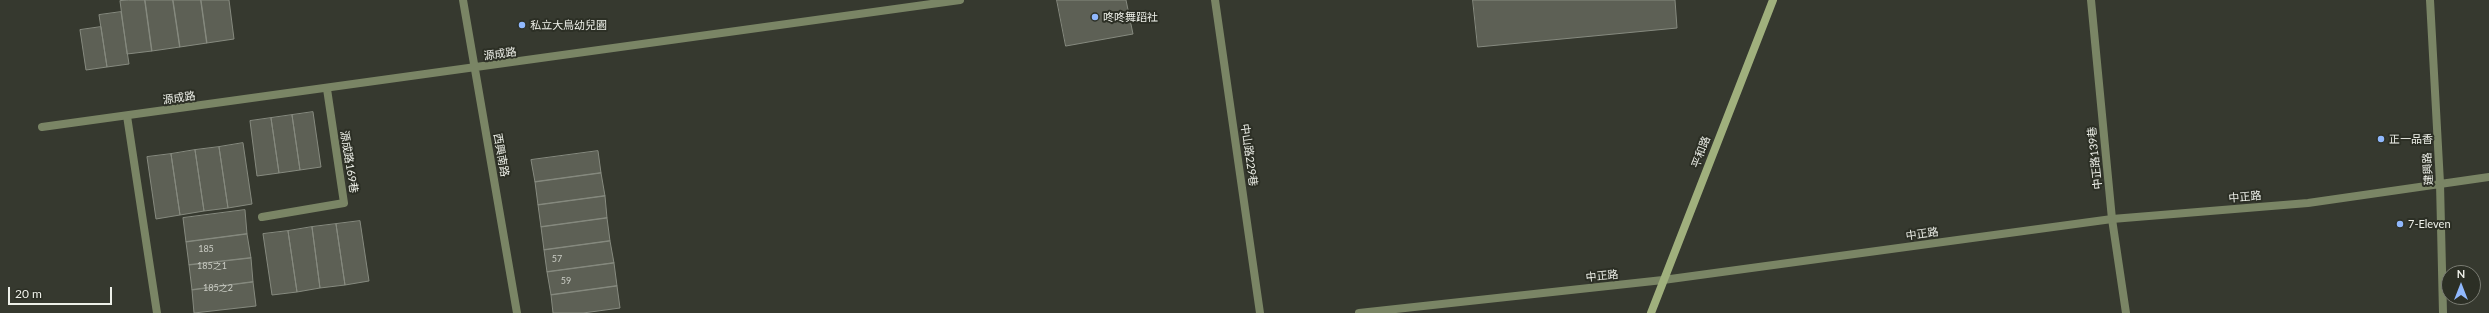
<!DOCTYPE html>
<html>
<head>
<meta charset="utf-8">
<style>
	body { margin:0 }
	#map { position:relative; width:2489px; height:313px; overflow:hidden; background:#36392f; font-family:Lato,sans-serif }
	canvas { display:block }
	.north { position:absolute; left:2441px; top:265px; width:40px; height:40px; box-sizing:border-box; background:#2c2f25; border:1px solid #7a7c73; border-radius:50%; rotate:0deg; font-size:11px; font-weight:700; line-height:16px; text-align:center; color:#eef0e9 }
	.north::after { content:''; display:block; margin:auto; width:14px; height:18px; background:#90b8fd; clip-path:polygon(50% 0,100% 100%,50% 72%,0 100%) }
	.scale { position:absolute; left:8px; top:287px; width:104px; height:18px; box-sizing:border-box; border:2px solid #eef0e9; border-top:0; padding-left:5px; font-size:12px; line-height:14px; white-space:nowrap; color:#eef0e9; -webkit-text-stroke:3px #2c2f25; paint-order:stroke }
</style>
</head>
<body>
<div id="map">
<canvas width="2489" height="313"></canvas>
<div class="north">N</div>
<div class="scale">20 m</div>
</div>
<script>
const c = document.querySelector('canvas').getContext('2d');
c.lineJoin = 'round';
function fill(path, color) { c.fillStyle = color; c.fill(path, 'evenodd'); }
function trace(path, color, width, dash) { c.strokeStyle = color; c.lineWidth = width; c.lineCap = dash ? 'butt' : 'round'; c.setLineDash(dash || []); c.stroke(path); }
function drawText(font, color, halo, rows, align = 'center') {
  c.font = font + ' Lato,"Noto Sans TC",sans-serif'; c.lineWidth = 4; c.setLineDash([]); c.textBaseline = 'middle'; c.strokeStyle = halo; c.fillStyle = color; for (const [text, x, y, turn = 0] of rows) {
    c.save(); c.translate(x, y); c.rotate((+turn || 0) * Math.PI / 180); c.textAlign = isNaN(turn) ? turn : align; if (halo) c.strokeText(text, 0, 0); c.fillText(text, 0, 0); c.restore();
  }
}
const building = new Path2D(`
	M129 0H145L152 51 127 54 120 1Z
	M145 0H173L180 47 152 51Z
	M173 0H201L207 43 180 47Z
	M201 0H229L234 39 207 43Z
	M1057 0H1126L1133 34 1066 46Z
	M1473 0H1675L1677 28 1478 47Z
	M121 12 129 64 107 67 99 15Z
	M101 27 107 67 86 70 80 30Z
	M313 112 321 167 300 170 292 115Z
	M292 115 300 170 279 173 271 118Z
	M271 118 279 173 257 176 250 121Z
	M243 143 252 204 228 208 219 147Z
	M219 147 228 208 204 211 195 150Z
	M195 150 204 211 180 215 171 154Z
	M598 151 601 173 535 182 531 160Z
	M171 154 180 215 156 219 147 157Z
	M601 173 605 196 538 205 535 182Z
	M605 196 607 218 541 227 538 205Z
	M245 210 247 234 186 242 183 218Z
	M607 218 610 241 544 250 541 227Z
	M360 221 369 281 345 285 336 224Z
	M336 224 345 285 320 288 312 227Z
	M312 227 320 288 297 292 288 231Z
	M288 231 297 292 272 295 263 234Z
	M247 234 251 258 189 265 186 242Z
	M610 241 614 263 547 272 544 250Z
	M251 258 253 282 192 290 189 265Z
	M614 263 617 286 551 295 547 272Z
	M253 282 256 306 194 313 192 290Z
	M617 286 620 308 583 313H553L551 295Z`);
fill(building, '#5d6055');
trace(building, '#868a7f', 1);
trace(new Path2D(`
	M2091 0 2112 219 2126 313
	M127 116 157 313
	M262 217 344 203 327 89`), '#7a8565', 8);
trace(new Path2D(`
	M463 0 517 313
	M1215 0 1260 313
	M2430 0 2440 183 2443 313
	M42 127 960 0
	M1359 313 1663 280 2112 219 2308 203 2489 177`), '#7a8565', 8);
trace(new Path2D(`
	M1651 313 1773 0`), '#a0b07d', 8);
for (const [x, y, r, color] of [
	[1095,17,4,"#90b8fd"],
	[522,25,4,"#90b8fd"],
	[2381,139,4,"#90b8fd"],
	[2400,224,4,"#90b8fd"]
]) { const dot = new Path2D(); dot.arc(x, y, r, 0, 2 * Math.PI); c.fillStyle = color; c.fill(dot); trace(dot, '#2c2f25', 1.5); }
drawText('9px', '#caccc4', null, [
	["185",206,249],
	["57",557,259],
	["185之1",212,266],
	["59",566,281],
	["185之2",218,288]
]);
drawText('11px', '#eef0e9', '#2c2f25', [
	["咚咚舞蹈社",1103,17],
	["私立大鳥幼兒園",530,25],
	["正一品香",2389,139],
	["7-Eleven",2408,224]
], 'left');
drawText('11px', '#eef0e9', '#2c2f25', [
	["源成路",500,54,-8],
	["源成路",179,98,-8],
	["平和路",1701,152,-69],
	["西興南路",501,155,80],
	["中山路229巷",1249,155,82],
	["中正路139巷",2095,158,-96],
	["源成路169巷",349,162,81],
	["建興路",2428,169,-93],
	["中正路",2245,197,-5],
	["中正路",1922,234,-8],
	["中正路",1602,276,-6]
]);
</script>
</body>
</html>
